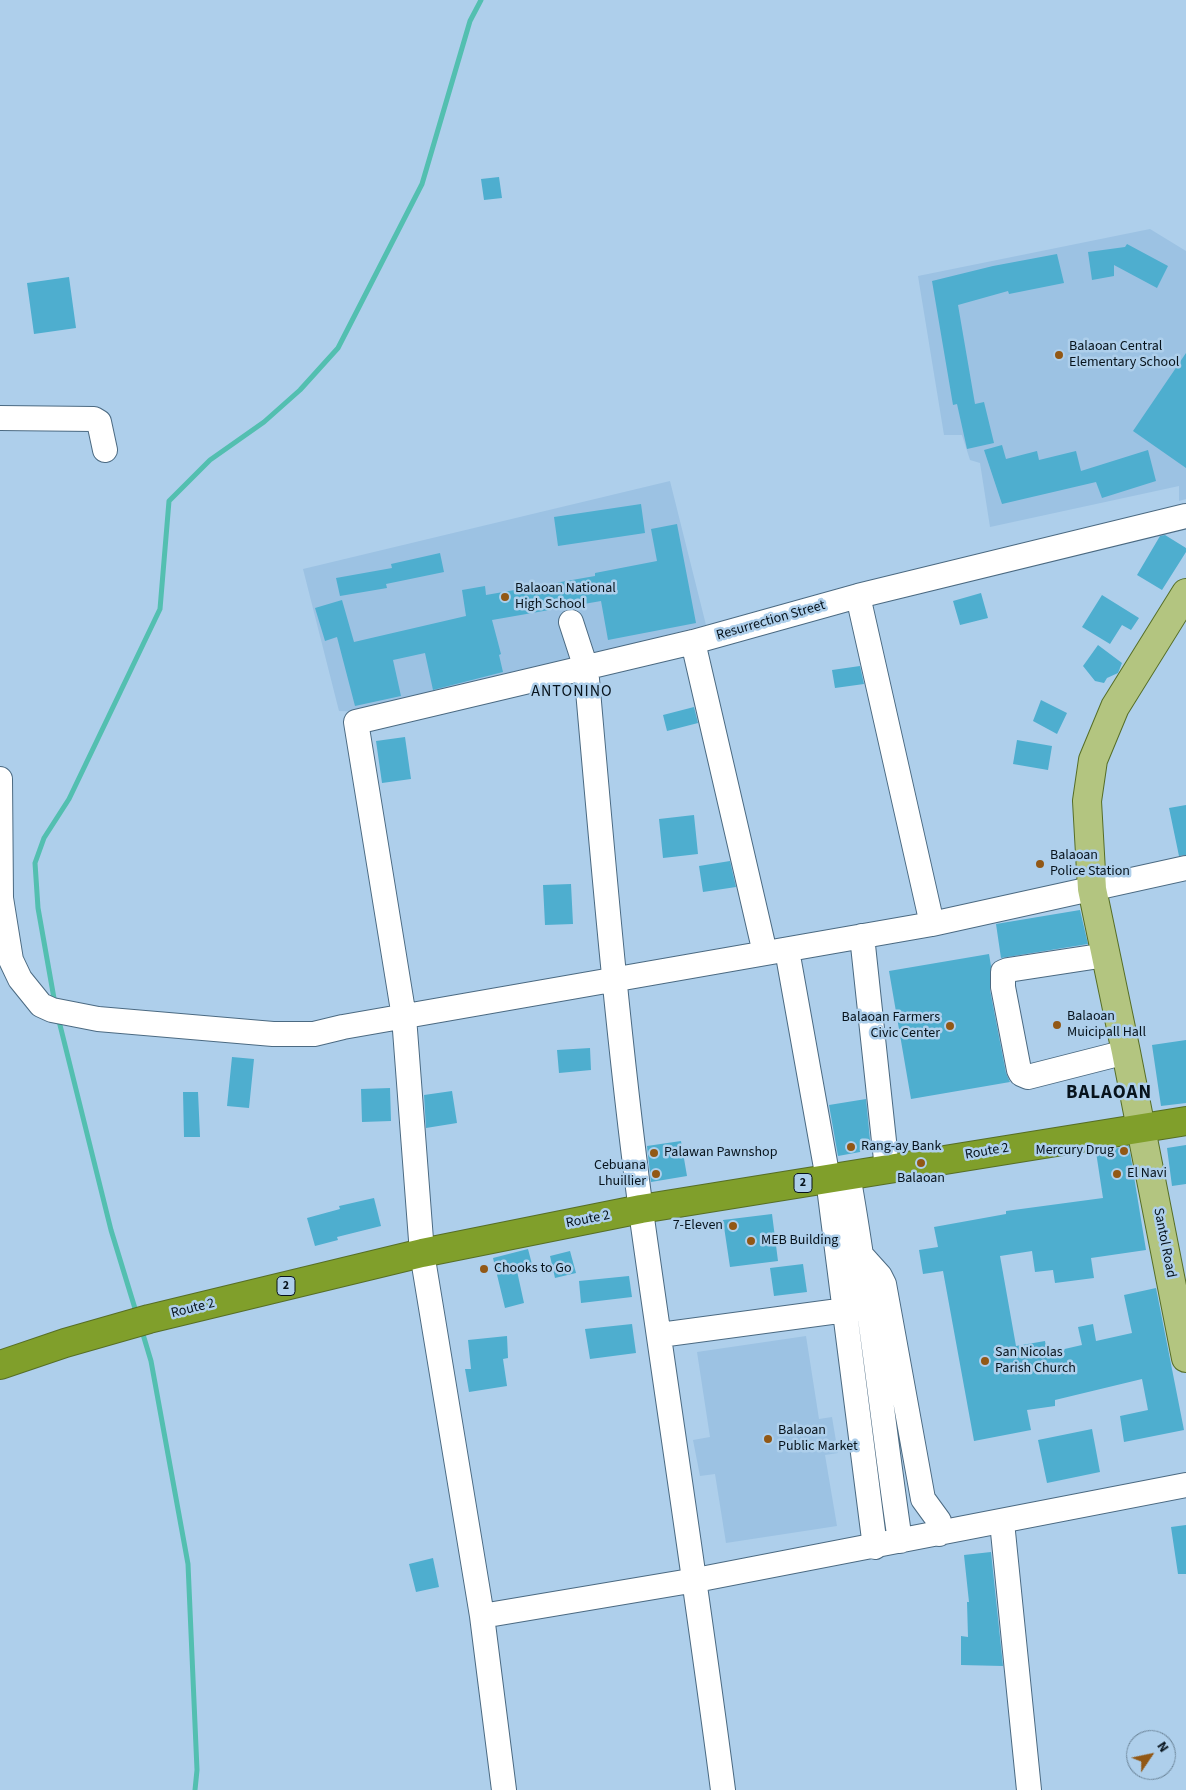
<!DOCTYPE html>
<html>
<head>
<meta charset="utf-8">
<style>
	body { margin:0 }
	#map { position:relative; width:1186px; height:1790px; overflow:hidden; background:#aecfeb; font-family:"Source Sans 3",sans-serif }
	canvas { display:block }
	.north { position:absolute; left:1126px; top:1730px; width:50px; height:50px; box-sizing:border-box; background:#aecfeb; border:1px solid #6b8498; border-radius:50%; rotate:56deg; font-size:14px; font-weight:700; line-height:20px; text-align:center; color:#07131c }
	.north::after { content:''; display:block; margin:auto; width:18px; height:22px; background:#925815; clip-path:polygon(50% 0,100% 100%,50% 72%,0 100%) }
</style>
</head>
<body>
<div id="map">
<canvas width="1186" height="1790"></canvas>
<div class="north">N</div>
</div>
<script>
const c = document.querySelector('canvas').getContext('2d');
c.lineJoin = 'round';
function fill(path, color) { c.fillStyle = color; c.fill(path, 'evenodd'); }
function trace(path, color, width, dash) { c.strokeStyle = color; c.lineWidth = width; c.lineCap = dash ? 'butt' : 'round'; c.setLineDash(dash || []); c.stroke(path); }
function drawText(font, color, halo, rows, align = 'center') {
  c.font = font + ' "Source Sans 3",sans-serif'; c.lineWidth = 5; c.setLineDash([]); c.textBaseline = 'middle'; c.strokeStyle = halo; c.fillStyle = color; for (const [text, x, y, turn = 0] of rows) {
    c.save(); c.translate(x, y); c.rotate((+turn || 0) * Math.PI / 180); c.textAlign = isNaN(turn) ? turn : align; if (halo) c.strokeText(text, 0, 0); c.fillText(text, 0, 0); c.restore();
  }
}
fill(new Path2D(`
	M1150 229 1186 251V499L1179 501V486L990 527 980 463 970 460 962 435H944L918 276Z
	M670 481 706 625 367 712 339 711 303 569Z
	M806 1336 819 1419 832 1417 838 1453 825 1455 837 1526 726 1543 715 1474 700 1476 693 1440 710 1437 697 1352Z`), '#9cc2e3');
trace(new Path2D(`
	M55 1004 38 908 35 863 44 838 69 799 160 609 169 501 210 460 264 422 300 390 338 348 422 184 470 21 481 0
	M58 1017 111 1230 137 1315
	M142 1331 151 1361 188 1564 197 1770 195 1790`), '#53bfb0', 5);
fill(new Path2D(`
	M499 177 502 198 484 200 481 179Z
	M1127 244 1168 266 1157 288 1114 265V276L1092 280 1088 252 1125 247Z
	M1057 254 1064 283 1009 294 1008 291 958 305 975 404 984 402 994 443 967 449 957 404 953 405 932 281 993 266Z
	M69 277 76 328 34 334 27 283Z
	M1186 353V468L1133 431Z
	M1002 445 1006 459 1037 451 1039 460 1076 451 1081 471 1148 450 1156 481 1102 498 1096 482 1002 504 984 450Z
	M641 504 645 533 558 546 554 517Z
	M677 524 696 623 608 640 601 601 492 620 501 654 499 655 503 672 433 690 425 653 393 660 401 696 355 706 337 637 325 641 315 608 342 600 354 642 466 616 462 590 485 586 486 595 595 576V573L657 561 651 529Z
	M1165 535 1186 548V552L1162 590 1137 575 1160 536Z
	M440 553 444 572 386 584 387 588 340 596 336 578 392 568 391 564Z
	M981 593 988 618 960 625 953 601Z
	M1102 595 1139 618 1131 630 1122 625 1110 644 1082 627Z
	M1098 645 1122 663 1118 673 1107 678 1104 683 1095 681 1083 666Z
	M860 666 864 684 835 688 832 670Z
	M1041 700 1067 713 1057 734 1033 721Z
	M694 707 698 723 667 731 663 715Z
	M405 737 411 779 382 783 376 741Z
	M1017 740 1052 746 1048 770 1013 764Z
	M1186 805V855L1179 856 1169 808Z
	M694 815 698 854 663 858 659 819Z
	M730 861 736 887 703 892 699 866Z
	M571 884 573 924 545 925 543 885Z
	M1080 910 1088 944 1001 958 996 924Z
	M989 954 991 966 990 990 1006 1073 1010 1082 911 1099 889 971Z
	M1186 1040V1103L1161 1106 1152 1045Z
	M590 1048 591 1070 559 1073 557 1050Z
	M232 1057 254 1059 249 1108 227 1106Z
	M390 1088 391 1121 362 1122 361 1089Z
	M452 1091 457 1123 426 1128 424 1095Z
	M183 1092H198L200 1137H184Z
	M866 1099 871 1150 838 1156 829 1105Z
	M681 1141 687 1176 651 1182 647 1146Z
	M1186 1145V1184L1172 1186 1167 1148Z
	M1129 1146 1146 1250 1091 1258 1094 1278 1055 1283 1053 1270 1035 1272 1032 1251 1000 1256 1016 1346 1045 1341 1047 1353 1082 1345 1078 1327 1093 1324 1096 1341 1132 1333 1124 1295 1156 1288 1184 1430 1124 1442 1120 1416 1148 1410 1142 1379 1055 1400V1406L1027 1410 1031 1430 974 1441 943 1271 923 1274 919 1250 938 1247 934 1227 1006 1214V1211L1103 1198 1096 1152Z
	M374 1198 381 1226 337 1237 338 1240 315 1246 307 1218 340 1209 339 1206Z
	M772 1214 778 1261 730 1267 723 1220Z
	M528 1249 533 1268 517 1271 524 1303 505 1308 493 1258Z
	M570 1251 576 1273 555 1278 550 1256Z
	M803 1264 807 1292 774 1296 770 1268Z
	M629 1276 632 1297 581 1303 579 1281Z
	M632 1324 636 1353 590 1359 585 1329Z
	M507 1336 508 1358 503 1359 507 1386 469 1392 465 1369H471L468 1340Z
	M1092 1429 1100 1472 1047 1483 1038 1440Z
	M1186 1525V1574H1178L1171 1527Z
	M991 1552 1003 1666 961 1665V1636L968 1637 967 1602H969L964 1555Z
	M433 1558 439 1587 416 1592 409 1564Z`), '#4eaecf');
const minor = new Path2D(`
	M0 418 94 419 99 422 105 450
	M858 596 932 924
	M571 622 586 668C602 849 617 1030 641 1211 668 1404 698 1597 723 1790
	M693 642 765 953
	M0 779 1 898 11 960 20 979 41 1005 52 1010 98 1019 273 1034H314L343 1027 932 924 1186 868
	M862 936 887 1169
	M787 950 828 1179 875 1547
	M1106 955 1008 970 1003 972V987L1019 1070 1021 1074 1028 1077 1126 1052
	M848 1175C870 1297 882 1419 900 1541
	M862 1256 880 1276 884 1284 923 1499 939 1521V1534
	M660 1335 861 1308
	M1002 1522 1029 1790
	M482 1616 696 1580 1186 1485
	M504 1790 482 1616 422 1253 404 1017 356 722 693 642 858 596 1186 516`);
const major = new Path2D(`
	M1186 593 1115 707 1093 760 1087 801 1092 889 1126 1052 1186 1358`);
const highway = new Path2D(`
	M0 1365 65 1343 149 1319 422 1253 641 1209 1186 1121`);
trace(minor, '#4b6a82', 26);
trace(major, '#566e26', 30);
trace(highway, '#566e26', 30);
trace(minor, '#fff', 24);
trace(major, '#b3c580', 28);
trace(highway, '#809f2b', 28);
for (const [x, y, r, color] of [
	[1059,355,5,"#925815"],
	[505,597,5,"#925815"],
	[1040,864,5,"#925815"],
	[1057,1025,5,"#925815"],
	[950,1026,5,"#925815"],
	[851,1147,5,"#925815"],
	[1124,1151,5,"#925815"],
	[654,1153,5,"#925815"],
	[921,1163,5,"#925815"],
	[656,1174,5,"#925815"],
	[1117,1174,5,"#925815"],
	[733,1226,5,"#925815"],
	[751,1241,5,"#925815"],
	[484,1269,5,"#925815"],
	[985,1361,5,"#925815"],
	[768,1439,5,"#925815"]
]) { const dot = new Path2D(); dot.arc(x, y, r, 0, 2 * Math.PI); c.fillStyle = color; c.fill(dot); trace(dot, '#aecfeb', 2); }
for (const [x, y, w] of [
	[803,1183,18],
	[286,1286,18]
]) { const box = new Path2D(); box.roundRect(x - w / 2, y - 9.5, w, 19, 4); c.fillStyle = '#aecfeb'; c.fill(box); trace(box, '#07131c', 1); }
drawText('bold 12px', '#07131c', null, [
	["2",803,1183],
	["2",286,1286]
]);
drawText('14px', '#07131c', '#aecfeb', [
	["Balaoan Central",1069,347],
	["Elementary School",1069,363],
	["Balaoan National",515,589],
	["High School",515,605],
	["Balaoan",1050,856],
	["Police Station",1050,872],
	["Balaoan",1067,1017],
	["Muicipall Hall",1067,1033],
	["Balaoan Farmers",940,1018,"right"],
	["Civic Center",940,1034,"right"],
	["Rang-ay Bank",861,1147],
	["Mercury Drug",1114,1151,"right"],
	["Palawan Pawnshop",664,1153],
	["Cebuana",646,1166,"right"],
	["Lhuillier",646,1182,"right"],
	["El Navi",1127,1174],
	["Balaoan",921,1179,"center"],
	["7-Eleven",723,1226,"right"],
	["MEB Building",761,1241],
	["Chooks to Go",494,1269],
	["San Nicolas",995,1353],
	["Parish Church",995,1369],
	["Balaoan",778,1431],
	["Public Market",778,1447]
], 'left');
drawText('14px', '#07131c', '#aecfeb', [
	["Resurrection Street",771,621,-16],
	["Route 2",987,1152,-10],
	["Route 2",588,1220,-11],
	["Santol Road",1164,1243,79],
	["Route 2",193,1309,-14]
]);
c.letterSpacing = '1px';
drawText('16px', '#07131c', '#aecfeb', [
	["ANTONINO",572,692]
]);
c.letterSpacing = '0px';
c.letterSpacing = '1px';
drawText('bold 19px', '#07131c', '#aecfeb', [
	["BALAOAN",1109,1094]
]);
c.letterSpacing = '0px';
</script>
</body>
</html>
